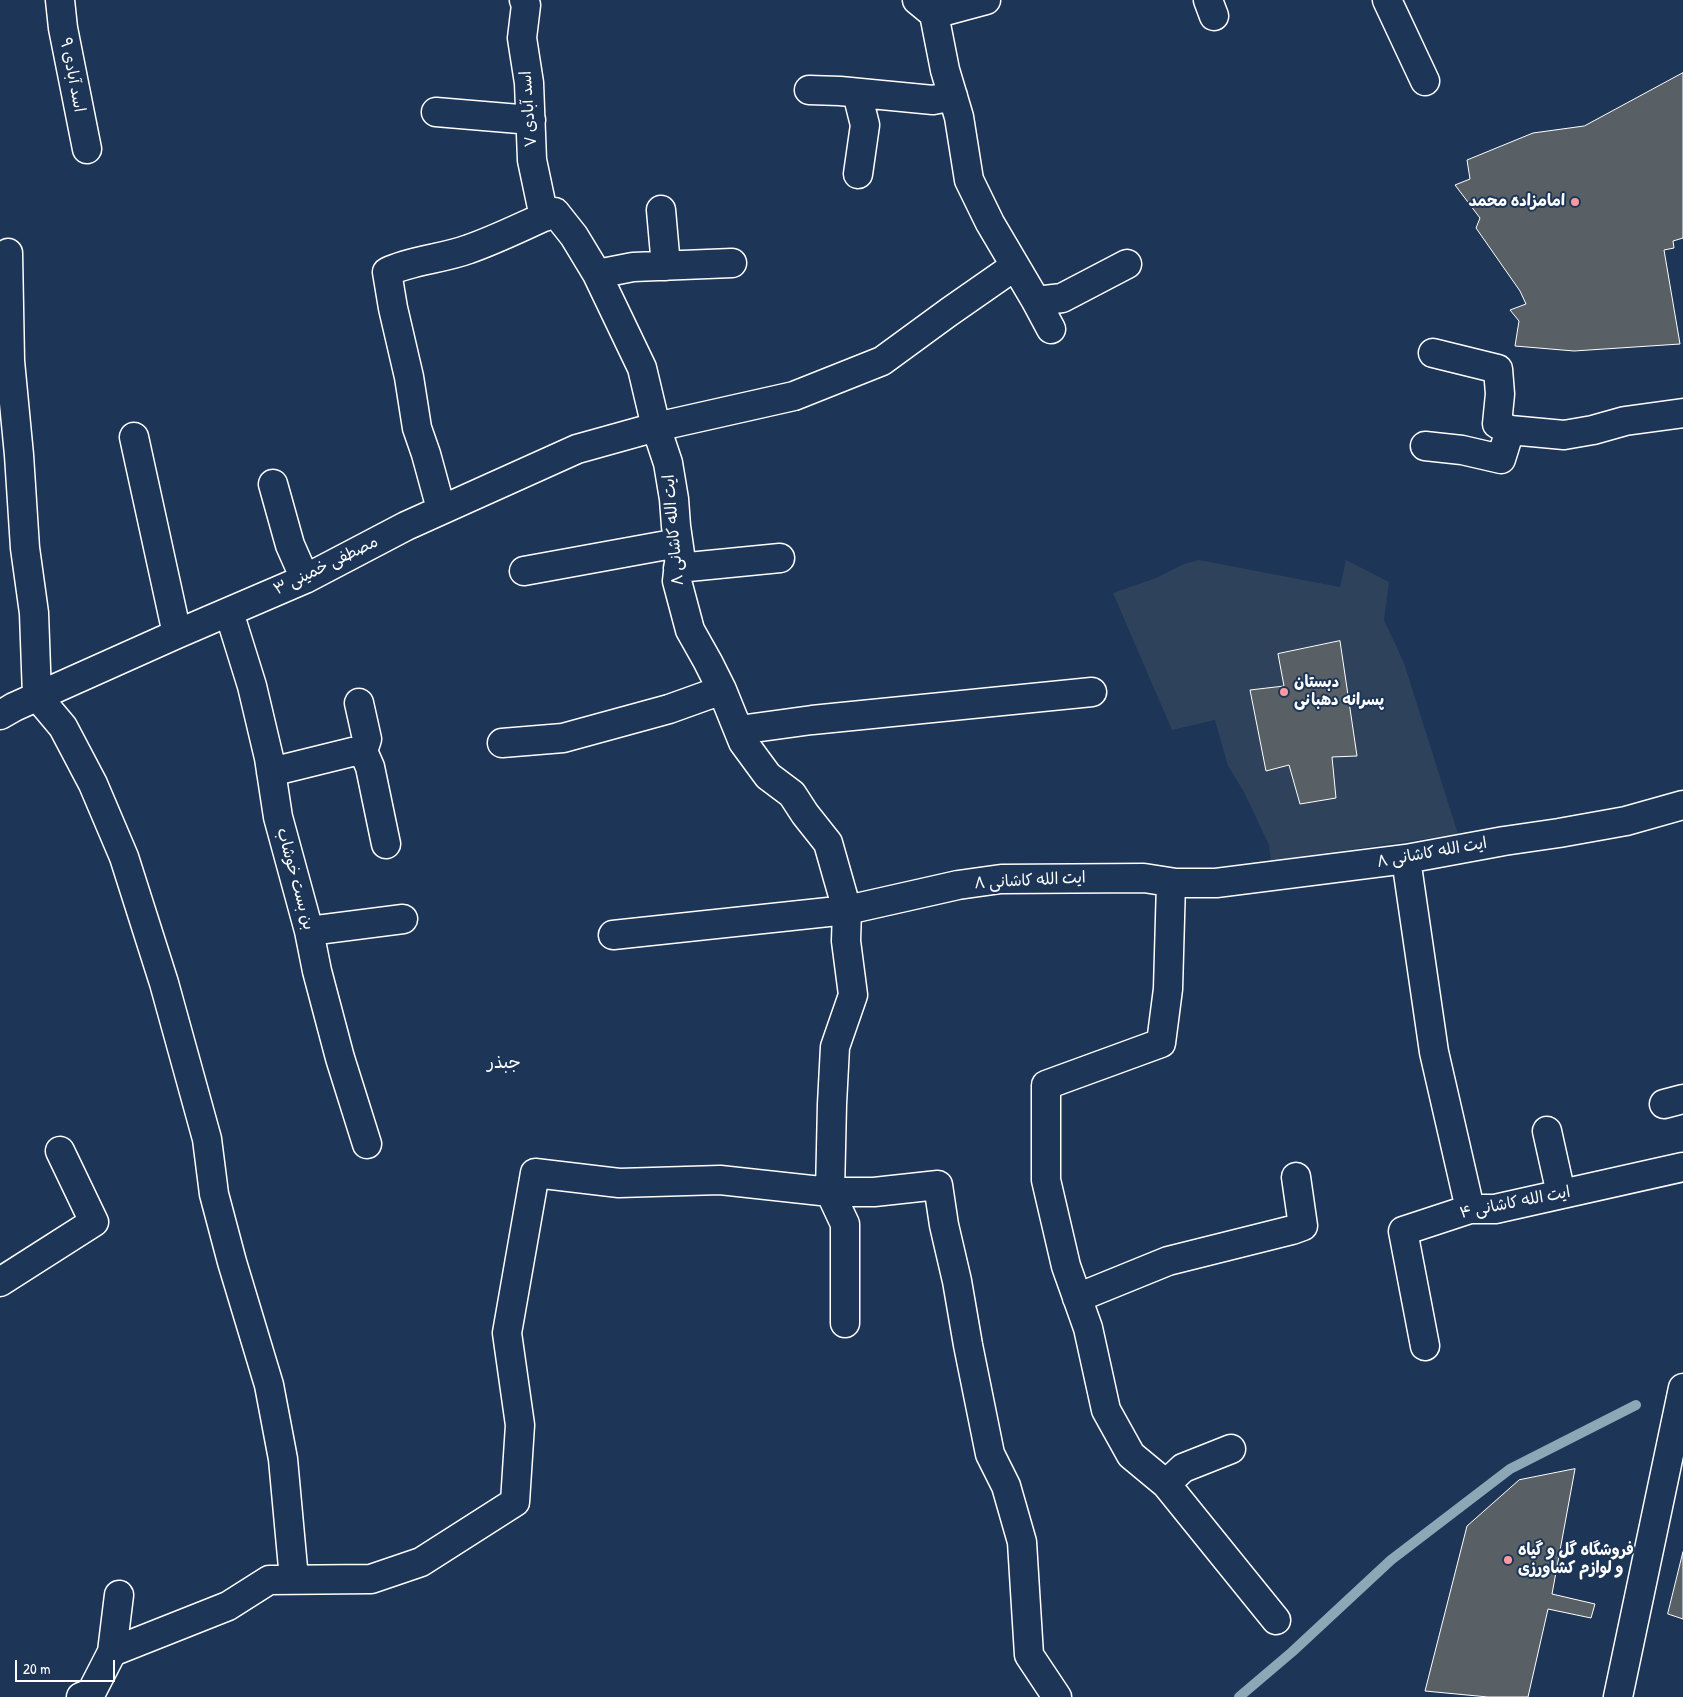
<!DOCTYPE html>
<html>
<head>
<meta charset="utf-8">
<style>
	body { margin:0 }
	#map { position:relative; width:1683px; height:1697px; overflow:hidden; background:#1d3557; font-family:"Patrick Hand",sans-serif }
	canvas { display:block }
	.scale { position:absolute; left:15px; top:1660px; width:100px; height:22px; box-sizing:border-box; border:2px solid #fff; border-top:0; padding-left:6px; font-size:15px; line-height:18px; white-space:nowrap; color:#fff; -webkit-text-stroke:4px #1d3557; paint-order:stroke }
</style>
</head>
<body>
<div id="map">
<canvas width="1683" height="1697"></canvas>
<div class="scale">20 m</div>
</div>
<script>
const c = document.querySelector('canvas').getContext('2d');
c.lineJoin = 'round';
function fill(path, color) { c.fillStyle = color; c.fill(path, 'evenodd'); }
function trace(path, color, width, dash) { c.strokeStyle = color; c.lineWidth = width; c.lineCap = dash ? 'butt' : 'round'; c.setLineDash(dash || []); c.stroke(path); }
function drawText(font, color, halo, rows, align = 'center') {
  c.font = font + ' "Patrick Hand","Playpen Sans Arabic",sans-serif'; c.lineWidth = 4; c.setLineDash([]); c.textBaseline = 'middle'; c.strokeStyle = halo; c.fillStyle = color; for (const [text, x, y, turn = 0] of rows) {
    c.save(); c.translate(x, y); c.rotate((+turn || 0) * Math.PI / 180); c.textAlign = isNaN(turn) ? turn : align; if (halo) c.strokeText(text, 0, 0); c.fillText(text, 0, 0); c.restore();
  }
}
fill(new Path2D(`
	M1199 560 1340 587 1346 560 1389 582 1384 620 1404 663 1458 834 1271 861 1269 845 1244 792 1228 766 1215 720 1172 730 1113 593 1156 578 1184 564Z`), '#2f425b');
trace(new Path2D(`
	M1239 1697 1292 1652 1391 1560 1510 1469 1636 1405`), '#8ca7b6', 10);
const building = new Path2D(`
	M1683 73V238L1673 241 1674 248 1664 250 1680 344 1574 351 1515 346 1519 321 1510 310 1526 304 1520 291 1476 228 1480 218 1455 185 1470 179 1467 160 1533 133 1584 126Z
	M1340 641 1357 756 1332 757 1336 798 1300 804 1289 765 1266 771 1250 690 1284 686 1278 654Z
	M1575 1469 1552 1594 1595 1604 1591 1618 1548 1609 1528 1697H1488L1425 1691 1467 1526 1519 1480Z
	M1683 1552V1619L1668 1614Z`);
fill(building, '#596065');
trace(building, '#fff', 1);
const street = new Path2D(`
	M60 0 63 28 87 149
	M524 0 526 5 522 38 529 83 532 160 544 217
	M917 0 934 14 945 70 959 117 969 180 990 223 1036 301 1051 329
	M1208 0 1214 16
	M1387 0 1425 81
	M934 14 986 0
	M809 90 840 91 933 100 953 96
	M857 93 865 125 858 174
	M436 112 531 120
	M661 210 666 266
	M8 253 10 361
	M597 274 633 267 732 263
	M1036 301 1062 298 1127 264
	M1433 353 1498 369 1500 394 1497 424 1510 430 1564 435 1593 430 1625 421 1683 413
	M0 362 10 361 19 455 25 548 34 613 37 696 63 727 93 784 124 857 164 983 207 1139 214 1194 232 1262 269 1385 283 1459 294 1579
	M134 437 177 634
	M1425 446 1462 450 1501 459 1510 430
	M273 484 290 545 305 579
	M441 509 426 454 417 428 409 377 393 308 387 272C412 260 442 259 469 249 498 239 527 224 555 212L574 236 597 274 642 368 656 427 668 463 674 499 676 526 680 554 677 581 690 630 708 662 722 690 743 742 768 776 792 794 805 814 828 843 847 910 958 885 1001 879 1144 878 1176 883H1216L1406 859 1504 841 1559 833 1626 821 1683 805
	M678 568 780 558
	M524 571 678 543
	M229 612 252 686 269 758 278 817 309 931 317 971 340 1058 367 1144
	M359 703 367 739 363 751
	M0 715 14 707 177 634 305 579 406 526 577 449 656 427 794 396 882 361 949 312 1015 266
	M739 730 812 720 1092 692
	M502 743 563 738 669 709 722 690
	M271 772 352 752 363 751 370 767 386 844
	M1406 859 1434 1052 1470 1209
	M1171 883 1168 989 1161 1043 1046 1085V1180L1066 1266 1088 1328 1106 1410 1131 1455 1166 1484 1276 1620
	M309 931 403 919
	M613 935 847 910 846 941 853 995 835 1047 832 1104 830 1192 845 1224V1323
	M1664 1104 1683 1099
	M1547 1131 1561 1194
	M0 1282 94 1222 60 1151
	M1077 1298 1168 1261 1292 1230 1303 1226 1296 1177
	M1425 1346 1403 1231 1470 1209H1495L1683 1167
	M1166 1484 1183 1468 1231 1449
	M112 1652 228 1606 269 1580 371 1579 421 1562 515 1502 520 1425 507 1333 535 1173 619 1183 720 1180 830 1192H874L938 1185 944 1225 957 1281 968 1345 990 1454 1006 1486 1022 1542 1029 1655 1057 1697
	M81 1697 91 1693 112 1652 119 1595`);
const secondary = new Path2D(`
	M1618 1697 1683 1388`);
trace(street, '#fff', 31);
trace(secondary, '#fff', 31);
trace(street, '#1d3557', 28);
trace(secondary, '#1d3557', 28);
for (const [x, y, r, color] of [
	[1575,202,5,"#ff9aa2"],
	[1284,692,5,"#ff9aa2"],
	[1508,1560,5,"#ff9aa2"]
]) { const dot = new Path2D(); dot.arc(x, y, r, 0, 2 * Math.PI); c.fillStyle = color; c.fill(dot); trace(dot, '#1d3557', 2); }
drawText('16px', '#fff', '#1d3557', [
	["اسد آبادی ۹",72,75,79],
	["اسد آبادی ۷",529,109,-94],
	["ایت الله کاشانی ۸",674,530,-95],
	["مصطفی خمینی ۳",326,566,-26],
	["ایت الله کاشانی ۸",1432,853,-10],
	["بن بست خوشاب",295,879,75],
	["ایت الله کاشانی ۸",1030,881,-3],
	["ایت الله کاشانی ۴",1515,1203,-11]
]);
drawText('bold 16px', '#fff', '#1d3557', [
	["امامزاده محمد",1565,202,"right"],
	["دبستان",1294,683],
	["پسرانه دهبانی",1294,701],
	["فروشگاه گل و گیاه",1518,1551],
	["و لوازم کشاورزی",1518,1569]
], 'left');
drawText('18px', '#fff', '#1d3557', [
	["جبذر",504,1063]
]);
</script>
</body>
</html>
